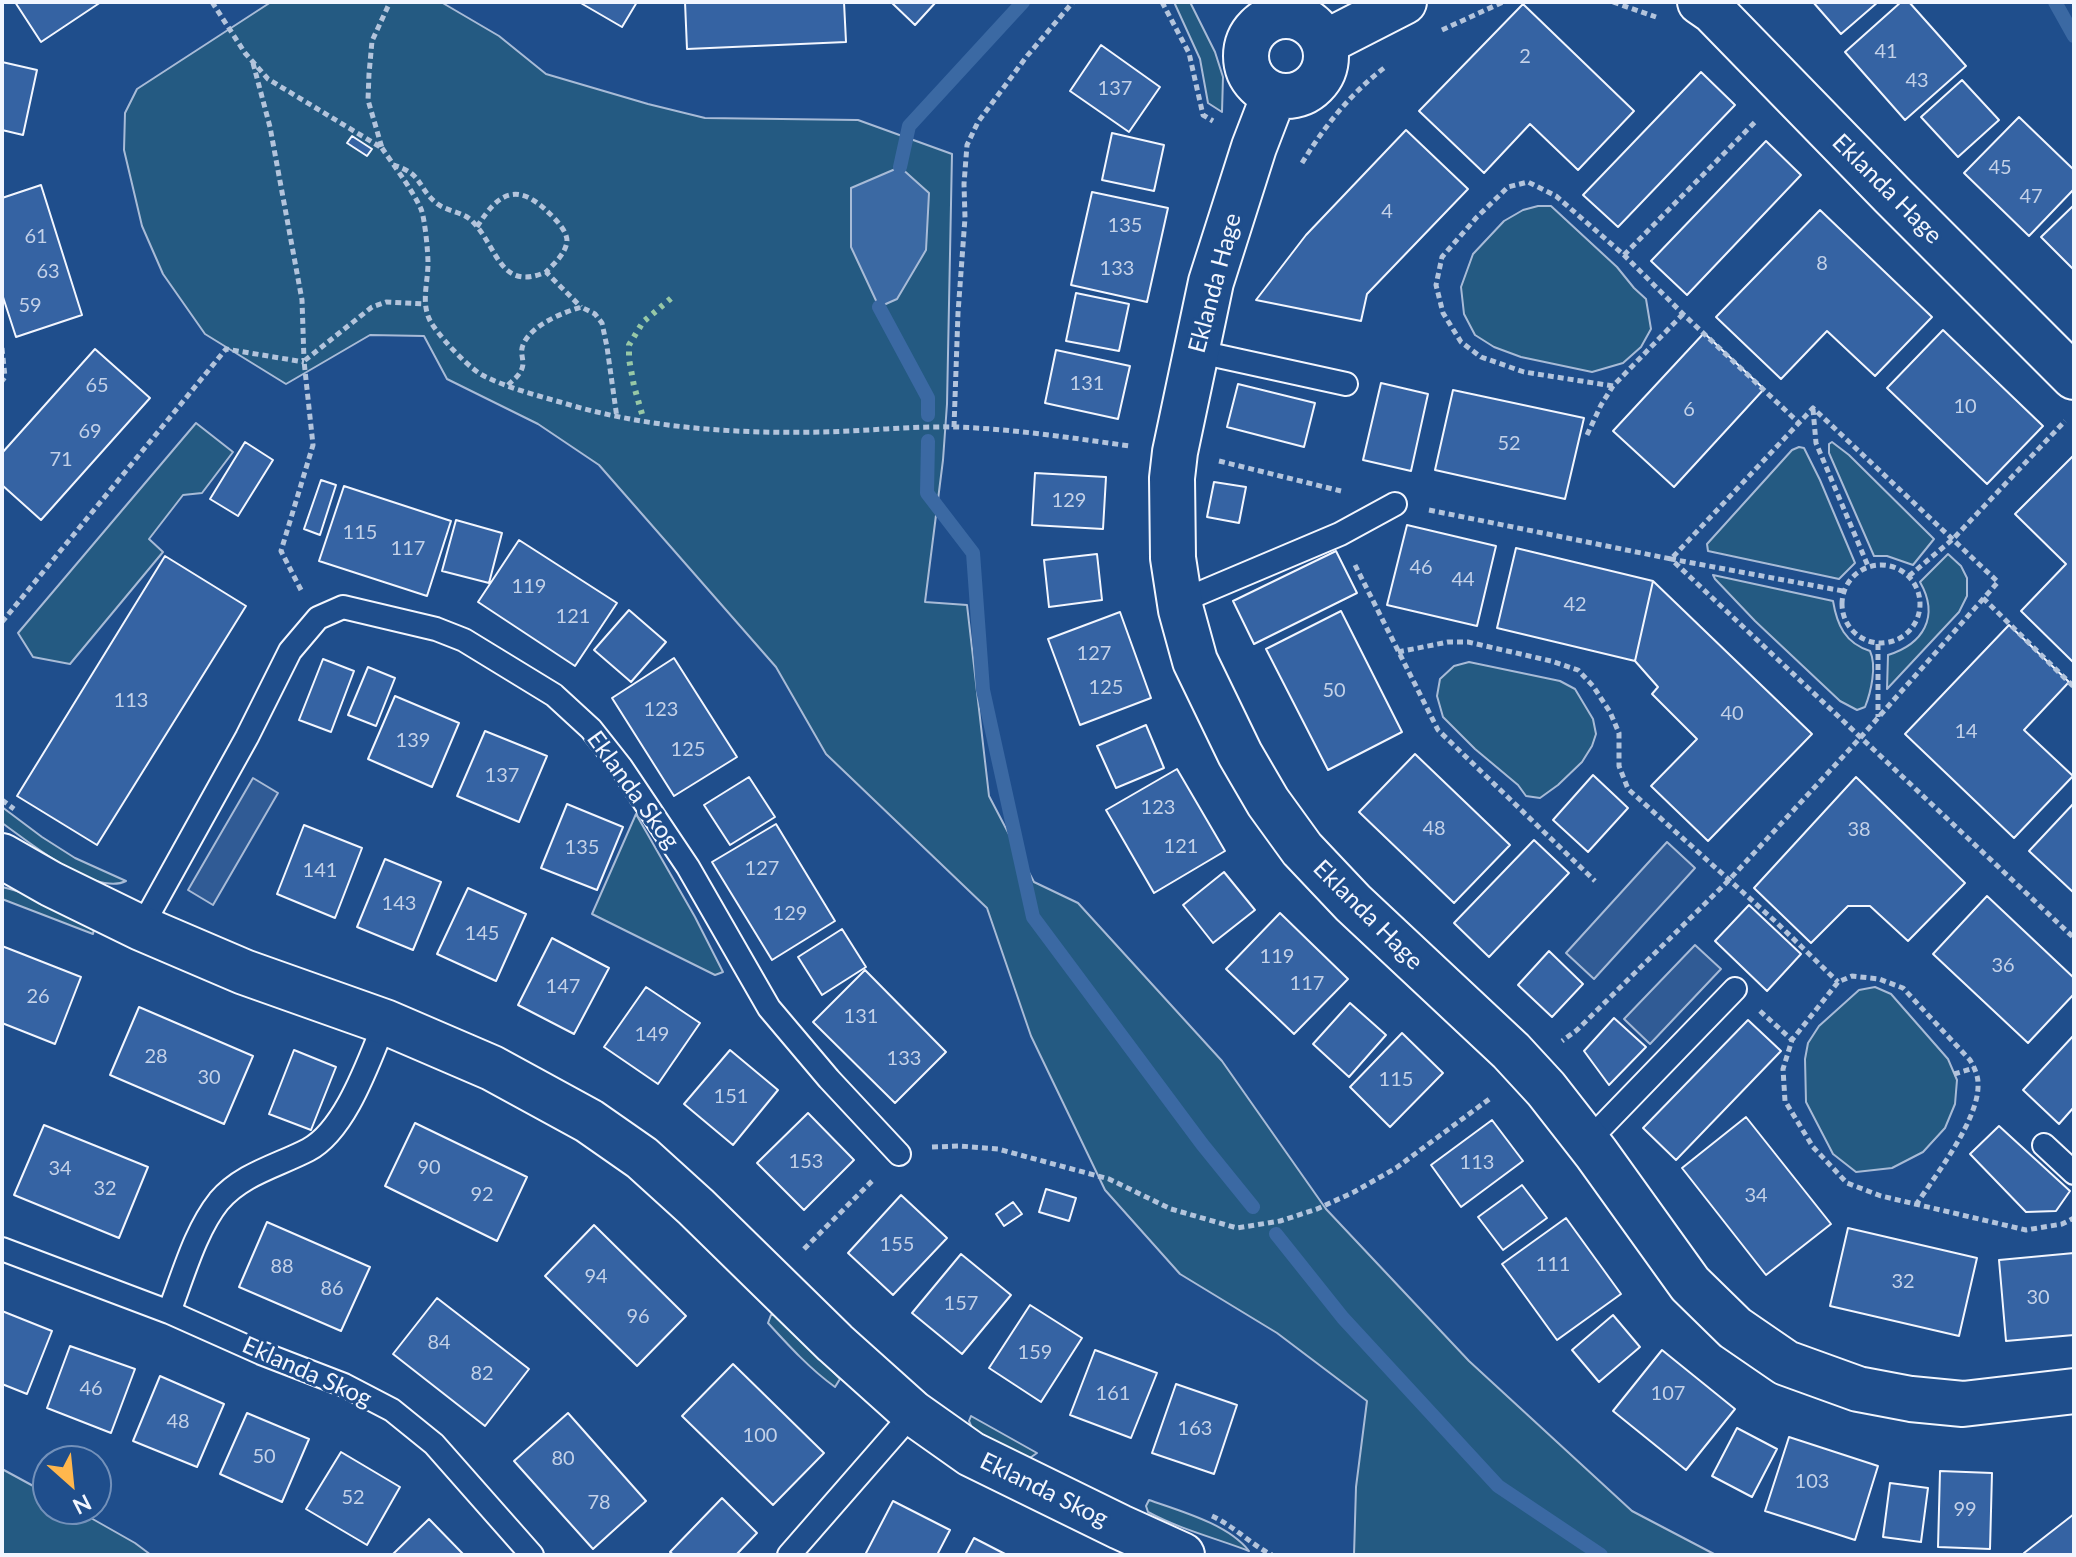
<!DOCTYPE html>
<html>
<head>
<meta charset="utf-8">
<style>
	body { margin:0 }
	#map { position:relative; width:2076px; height:1557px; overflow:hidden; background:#1f4e8c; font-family:Lato,sans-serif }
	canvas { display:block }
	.frame { position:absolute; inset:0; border:4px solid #f2f6ff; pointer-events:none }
	.north { position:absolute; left:32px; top:1445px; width:80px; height:80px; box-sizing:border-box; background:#1f4e8c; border:2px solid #7391ba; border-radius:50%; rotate:153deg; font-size:22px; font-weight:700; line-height:32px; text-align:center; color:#f2f6ff }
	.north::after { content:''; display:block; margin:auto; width:28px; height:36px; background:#ffb74d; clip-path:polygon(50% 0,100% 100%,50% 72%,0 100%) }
</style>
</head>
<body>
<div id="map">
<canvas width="2076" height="1557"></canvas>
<div class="frame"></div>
<div class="north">N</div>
</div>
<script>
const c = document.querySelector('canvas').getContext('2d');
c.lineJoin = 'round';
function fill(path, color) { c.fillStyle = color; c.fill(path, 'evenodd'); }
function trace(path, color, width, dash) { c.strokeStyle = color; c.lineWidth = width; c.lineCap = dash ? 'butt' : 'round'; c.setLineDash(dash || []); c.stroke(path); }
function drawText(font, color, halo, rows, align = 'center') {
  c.font = font + ' Lato,sans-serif'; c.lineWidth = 6; c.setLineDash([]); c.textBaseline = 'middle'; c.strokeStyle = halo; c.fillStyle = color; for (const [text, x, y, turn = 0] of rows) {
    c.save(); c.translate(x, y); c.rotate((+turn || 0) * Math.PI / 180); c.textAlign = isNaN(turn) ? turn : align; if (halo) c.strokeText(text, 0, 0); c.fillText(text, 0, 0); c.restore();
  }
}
const green = new Path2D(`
	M271 2H441L499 36 546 74 648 104 705 118 858 120 952 154 947 404 943 460 925 602 967 605 989 796 1034 882 1078 903 1222 1061 1326 1209 1469 1361 1632 1511 1716 1555H1354L1356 1487 1367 1401 1277 1333 1180 1274 1105 1190 1031 1036 987 908 826 754 776 667 599 465 538 424 447 379 424 336 370 335 286 384 205 334 163 274 142 226 124 150 125 113 137 89Z
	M1174 2H1190L1215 52 1223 77 1222 112 1208 103 1200 59Z
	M1538 206H1551L1617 267 1634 288 1646 299 1651 329 1641 347 1623 363 1592 372 1521 357 1494 347 1475 335 1464 314 1461 287 1473 254 1504 221 1523 210Z
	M196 423 233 452 202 493 183 495 149 539 163 552 70 664 33 657 18 633Z
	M1832 442 1849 455 1934 539 1913 565 1887 556H1874L1829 453V444Z
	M1799 447 1804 448 1820 480 1855 563 1839 579 1708 551 1707 544 1792 450Z
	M1948 554 1961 566 1967 578V596L1959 612 1887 689 1888 655C1923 644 1940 617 1920 582Z
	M1713 575 1833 601C1837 625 1845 643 1870 651 1877 666 1871 692 1865 707L1857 710 1840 701 1755 621 1715 579Z
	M1469 662 1560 681 1575 689 1593 719 1596 734 1592 746 1582 762 1558 785 1540 798 1526 796 1518 785 1475 749 1443 717 1437 696 1440 679 1454 666Z
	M2 807 42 837 75 858 126 881C95 897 28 841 2 823Z
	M636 814 695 917 723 972 715 975 592 914Z
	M2 887C35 894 65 913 94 929L93 934 2 899Z
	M1875 987 1891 994 1948 1059 1957 1080 1955 1104 1945 1128 1923 1152 1892 1168 1856 1172 1833 1154 1806 1102 1805 1059 1808 1043 1819 1026 1859 990Z
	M778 1314 840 1379 835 1387C810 1369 789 1346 768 1323L771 1315Z
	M971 1416 1037 1453 1027 1460 1017 1458 972 1428 969 1421Z
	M2 1469 48 1494V1509H75L135 1543 151 1555H2Z
	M1149 1500C1180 1511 1228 1524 1249 1551 1215 1538 1179 1529 1148 1512L1146 1506Z`);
fill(green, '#245a82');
trace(green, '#a8bbd7', 2);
const parking = new Path2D(`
	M253 778 278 793 213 905 188 890Z
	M1667 842 1695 868 1594 979 1566 953Z
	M1695 945 1721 969 1650 1044 1624 1019Z`);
fill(parking, '#305b95');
trace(parking, '#a8bbd7', 2);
const water = new Path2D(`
	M900 167 929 193 926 250 897 299 879 307 851 247V188Z`);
fill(water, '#3b69a3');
trace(water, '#a8bbd7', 2);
trace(new Path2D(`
	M2055 2 2074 36
	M900 167 909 126 1023 2
	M879 307 928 398V415
	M928 441 927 493 973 553 983 690 1033 917 1202 1144 1253 1207
	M1276 1234 1343 1318 1498 1486 1601 1555`), '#3b69a3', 14);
const building = new Path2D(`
	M15 2H101L41 42Z
	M579 2H637L622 27Z
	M685 2H844L846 42 687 49Z
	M891 2H936L915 25Z
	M1813 2H1878L1841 34Z
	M1901 2H1909L1966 66 1905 120 1845 52Z
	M1523 4 1634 111 1578 170 1530 124 1484 173 1419 111Z
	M1101 45 1160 87 1129 132 1070 91Z
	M2 62 37 70 23 135 2 130Z
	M1701 72 1735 105 1618 227 1583 195Z
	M1962 80 1999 120 1958 157 1921 117Z
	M2019 117 2074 170V189L2029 236 1964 173Z
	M1406 130 1468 189 1367 294 1361 321 1256 300 1306 235Z
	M1112 133 1164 145 1154 191 1102 180Z
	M352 136 372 149 367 156 347 143Z
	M1766 141 1801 175 1687 295 1651 261Z
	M41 185 82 315 16 337 2 294V198Z
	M1092 192 1168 208 1147 302 1071 285Z
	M2074 205V270L2041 237Z
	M1820 210 1932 317 1875 376 1827 331 1781 379 1716 317Z
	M1076 293 1129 304 1119 351 1066 341Z
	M1943 330 2043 426 1987 484 1887 388Z
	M1704 333 1764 389 1674 487 1613 431Z
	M95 349 150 398 41 520 2 485V453Z
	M1056 350 1130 366 1118 419 1045 403Z
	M1381 383 1428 394 1411 471 1363 460Z
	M1238 384 1315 403 1304 447 1227 427Z
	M1453 390 1584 418 1565 499 1435 470Z
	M245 442 273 460 238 516 210 499Z
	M2074 455V663L2021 611 2066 564 2015 514Z
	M1035 473 1106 477 1103 529 1032 525Z
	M321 480 336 485 320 535 304 529Z
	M1214 482 1246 487 1239 523 1207 517Z
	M344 486 451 521 427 596 319 561Z
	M456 520 502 533 489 583 442 571Z
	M1407 525 1496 546 1477 626 1387 605Z
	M519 540 617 603 575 666 478 602Z
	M1516 548 1653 581 1635 661 1497 628Z
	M1336 551 1357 593 1254 644 1233 601Z
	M1097 554 1102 600 1049 607 1044 560Z
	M165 556 246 606 97 845 17 796Z
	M1653 581 1812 734 1708 841 1651 786 1697 739 1652 694 1658 687 1635 661Z
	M629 610 666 642 631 682 594 650Z
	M1341 611 1402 732 1328 770 1266 649Z
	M1120 612 1151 698 1080 725 1048 639Z
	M2009 625 2069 682 2024 730 2073 776 2014 838 1905 734Z
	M674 658 737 757 674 796 612 698Z
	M323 659 354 671 331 732 299 720Z
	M368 667 395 678 376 726 348 715Z
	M395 696 459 723 432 787 368 759Z
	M1146 725 1164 768 1116 788 1097 746Z
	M485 731 547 756 519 822 457 796Z
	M1415 754 1510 845 1454 903 1359 812Z
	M1177 769 1225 851 1154 893 1106 810Z
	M1593 775 1628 808 1588 852 1553 820Z
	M749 777 775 817 730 845 704 805Z
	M1856 777 1965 883 1908 941 1870 906H1848L1811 943 1754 888Z
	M2074 803V893L2029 851Z
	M567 804 623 827 597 890 541 868Z
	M776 824 835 921 772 960 712 862Z
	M304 825 362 848 335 918 277 894Z
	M1534 840 1569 873 1489 957 1454 923Z
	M385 859 441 882 413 950 357 927Z
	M1224 872 1255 910 1213 943 1183 905Z
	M468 888 526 914 496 981 437 954Z
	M1987 896 2074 978V994L2028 1043 1933 954Z
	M1749 905 1801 954 1767 991 1715 941Z
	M1280 913 1348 979 1294 1034 1226 969Z
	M842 929 866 967 822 995 798 957Z
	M552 938 609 968 574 1034 518 1005Z
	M2 946 81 977 55 1044 2 1023Z
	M1549 951 1583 984 1552 1017 1518 985Z
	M865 970 946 1052 895 1103 813 1022Z
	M646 987 700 1023 658 1084 604 1047Z
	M1350 1003 1386 1035 1349 1077 1313 1044Z
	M139 1007 253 1056 224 1124 110 1075Z
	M1614 1018 1646 1047 1609 1085 1584 1051Z
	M1748 1020 1781 1051 1676 1160 1643 1128Z
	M1402 1033 1443 1073 1390 1127 1350 1087Z
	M2074 1035V1107L2059 1124 2023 1090Z
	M294 1050 336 1067 311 1130 269 1114Z
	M730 1050 778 1090 733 1145 684 1104Z
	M808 1113 854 1160 804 1210 757 1163Z
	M1746 1117 1831 1224 1766 1275 1682 1168Z
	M1492 1120 1523 1161 1461 1207 1431 1165Z
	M415 1123 527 1177 497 1241 385 1186Z
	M44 1125 148 1167 119 1238 14 1195Z
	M1999 1126 2070 1191 2056 1211 2026 1212 1970 1154Z
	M1522 1185 1547 1218 1503 1250 1478 1217Z
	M1046 1189 1076 1198 1069 1221 1039 1212Z
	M901 1195 947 1238 893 1295 848 1253Z
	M1013 1202 1022 1214 1004 1226 996 1214Z
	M1566 1218 1621 1294 1557 1340 1502 1264Z
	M267 1222 370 1267 341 1331 239 1287Z
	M594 1225 686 1316 637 1366 545 1276Z
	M1848 1228 1977 1258 1959 1336 1830 1306Z
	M2074 1253V1335L2006 1341 1999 1260Z
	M961 1254 1011 1295 962 1354 912 1313Z
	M437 1298 529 1369 485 1426 393 1354Z
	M1030 1305 1082 1338 1041 1402 989 1368Z
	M2 1311 52 1331 27 1394 2 1384Z
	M1613 1315 1640 1347 1599 1382 1572 1350Z
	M70 1346 135 1369 111 1433 47 1408Z
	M1095 1350 1157 1373 1131 1438 1070 1415Z
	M1662 1350 1735 1409 1686 1470 1613 1411Z
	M733 1364 824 1453 773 1505 682 1416Z
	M160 1376 224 1404 197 1467 133 1441Z
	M1176 1384 1237 1405 1214 1474 1152 1453Z
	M247 1413 309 1439 282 1502 220 1474Z
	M568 1413 646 1501 593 1549 514 1461Z
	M1737 1428 1777 1449 1752 1497 1712 1476Z
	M1789 1437 1878 1466 1855 1540 1765 1511Z
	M341 1452 400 1487 367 1545 306 1509Z
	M1940 1471 1992 1473 1990 1549 1938 1547Z
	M1890 1483 1928 1488 1921 1542 1883 1537Z
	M722 1498 757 1533 736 1555H674L670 1552Z
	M893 1501 950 1530 937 1555H865Z
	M2074 1514V1555H2026L2024 1553Z
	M429 1519 464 1555H392Z
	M974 1538 1007 1555H965Z`);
fill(building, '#3563a3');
trace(building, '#f2f6ff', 2);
const lane = new Path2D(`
	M1195 351 1346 384
	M1179 602 1340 534 1395 504
	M141 928 247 737 290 651 318 618 343 607 436 629 464 640 554 695 591 729 621 767 688 867 769 1008 829 1079 899 1154
	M1587 1142 1735 989
	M2044 1145 2074 1173
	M2 1249 169 1312 261 1353 344 1385 392 1410 434 1444 532 1555
	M169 1312C183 1276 195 1231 219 1201 242 1174 277 1166 308 1150 346 1130 369 1060 385 1022
	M789 1555 913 1413`);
const street = new Path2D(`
	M1700 2 1713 11 1892 195 2074 377
	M1246 56a40 40 0 1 1 80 0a40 40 0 1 1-80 0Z
	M1324 43 1404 2
	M1274 95 1254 147 1211 282 1175 452 1172 478 1173 558 1181 610 1195 661 1240 754 1268 802 1302 849 1353 903 1511 1051 1546 1089 1596 1153 1690 1284 1735 1328 1786 1363 1858 1389 1911 1399 1963 1404 2074 1391
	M2 856 51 884 141 928 244 972 385 1022 492 1068 589 1121 642 1158 696 1207 835 1343 913 1413 971 1454 1120 1527 1182 1555`);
trace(lane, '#f2f6ff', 26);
trace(street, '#f2f6ff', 48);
trace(new Path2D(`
	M212 2 245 53 268 79 382 148 368 100 369 74 372 41 390 2
	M1162 2 1189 53 1203 115 1213 121
	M1613 2 1656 17
	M1442 30 1503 2
	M253 63 270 127 302 300 304 360
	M382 148C394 166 412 189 421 209 425 219 428 252 428 263 428 285 419 307 434 327 444 341 470 370 486 377 509 388 535 395 560 402 645 428 734 434 823 432 867 431 912 426 956 427 1014 429 1072 438 1130 446
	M1302 163C1324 127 1350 94 1384 68
	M393 165C423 174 416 185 435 202 446 212 463 211 473 222 498 248 500 292 546 272L581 307
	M477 227C499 191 518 182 550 214 557 221 567 231 567 241 566 253 554 264 546 272
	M1624 255 1755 122
	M2 348 5 377 2 381
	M508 385C514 379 522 374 523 364 523 357 520 352 523 345 531 325 562 313 581 307L595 314 602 323 607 347 617 418
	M1613 386 1524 372 1481 357 1461 342 1443 313 1436 285 1442 257 1476 218 1508 187 1528 182 1556 196 1624 255 1683 314 1799 423
	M1813 409 1816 443 1868 566
	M954 427 958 313 965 218 964 184 967 145 978 122 1027 56 1073 2
	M1587 435 1601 405 1613 386 1683 314
	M1219 461 1341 491
	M1429 510 1671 559 1813 408 1998 582 1861 737 1729 880 1577 1030 1562 1041
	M1842 604a39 39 0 1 1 78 0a39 39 0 1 1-78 0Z
	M1355 565 1438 730 1595 881
	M1909 576 1953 539 2065 421
	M301 590 281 551 313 445 304 361 372 307 386 302 425 304
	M1843 591 1671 559 2074 938
	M1983 598 2074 687
	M2 622 226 349 304 362
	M1878 644V717
	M1398 652 1448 642H1468L1551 661 1578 670 1593 686 1610 712 1619 733V766L1628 789 1776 922 1838 982
	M2 800 14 809
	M1760 1011 1792 1040
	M1954 1074 1974 1068
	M932 1147 960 1146 998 1149 1109 1179 1171 1209 1237 1228 1280 1221 1317 1209 1354 1192 1396 1168 1492 1097
	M1916 1205C1936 1174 1980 1119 1978 1083 1978 1075 1974 1067 1970 1060L1903 988 1879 979 1852 976 1838 982 1792 1040 1783 1069 1785 1101 1813 1147 1847 1183 1881 1196 2026 1230 2062 1224 2074 1218
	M804 1249 873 1180
	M1212 1516C1234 1526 1250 1544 1272 1555`), '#b3c4dc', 5, [6, 4]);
trace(lane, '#1f4e8c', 22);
trace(street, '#1f4e8c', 44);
trace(new Path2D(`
	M642 414 634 386 629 359V345L643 322 675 295`), '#97c8a6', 6, [4, 6]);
drawText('20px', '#c3d1e8', null, [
	["41",1886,52],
	["2",1525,57],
	["43",1917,81],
	["137",1115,89],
	["45",2000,168],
	["47",2031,197],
	["4",1387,212],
	["135",1125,226],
	["61",36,237],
	["8",1822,264],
	["133",1117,269],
	["63",48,272],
	["59",30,306],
	["131",1087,384],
	["65",97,386],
	["10",1965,407],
	["6",1689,410],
	["69",90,432],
	["52",1509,444],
	["71",61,460],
	["129",1069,501],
	["115",360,533],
	["117",408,549],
	["46",1421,568],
	["44",1463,580],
	["119",529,587],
	["42",1575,605],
	["121",573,617],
	["127",1094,654],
	["125",1106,688],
	["50",1334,691],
	["113",131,701],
	["123",661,710],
	["40",1732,714],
	["14",1966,732],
	["139",413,741],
	["125",688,750],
	["137",502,776],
	["123",1158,808],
	["48",1434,829],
	["38",1859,830],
	["121",1181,847],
	["135",582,848],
	["127",762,869],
	["141",320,871],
	["143",399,904],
	["129",790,914],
	["145",482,934],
	["119",1277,957],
	["36",2003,966],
	["117",1307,984],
	["147",563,987],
	["26",38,997],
	["131",861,1017],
	["149",652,1035],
	["28",156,1057],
	["133",904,1059],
	["30",209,1078],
	["115",1396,1080],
	["151",731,1097],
	["153",806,1162],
	["113",1477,1163],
	["90",429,1168],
	["34",60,1169],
	["32",105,1189],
	["92",482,1195],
	["34",1756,1196],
	["155",897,1245],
	["111",1553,1265],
	["88",282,1267],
	["94",596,1277],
	["32",1903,1282],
	["86",332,1289],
	["30",2038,1298],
	["157",961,1304],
	["96",638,1317],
	["84",439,1343],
	["159",1035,1353],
	["82",482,1374],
	["46",91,1389],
	["161",1113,1394],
	["107",1668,1394],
	["48",178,1422],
	["163",1195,1429],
	["100",760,1436],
	["50",264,1457],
	["80",563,1459],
	["103",1812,1482],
	["52",353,1498],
	["78",599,1503],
	["99",1965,1510]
]);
drawText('24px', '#f2f6ff', '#1f4e8c', [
	["Eklanda Hage",1887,189,45],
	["Eklanda Hage",1215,283,-75],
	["Eklanda Skog",633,790,54],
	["Eklanda Hage",1368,915,45],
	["Eklanda Skog",307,1372,24],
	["Eklanda Skog",1044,1490,26]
]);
</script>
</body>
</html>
